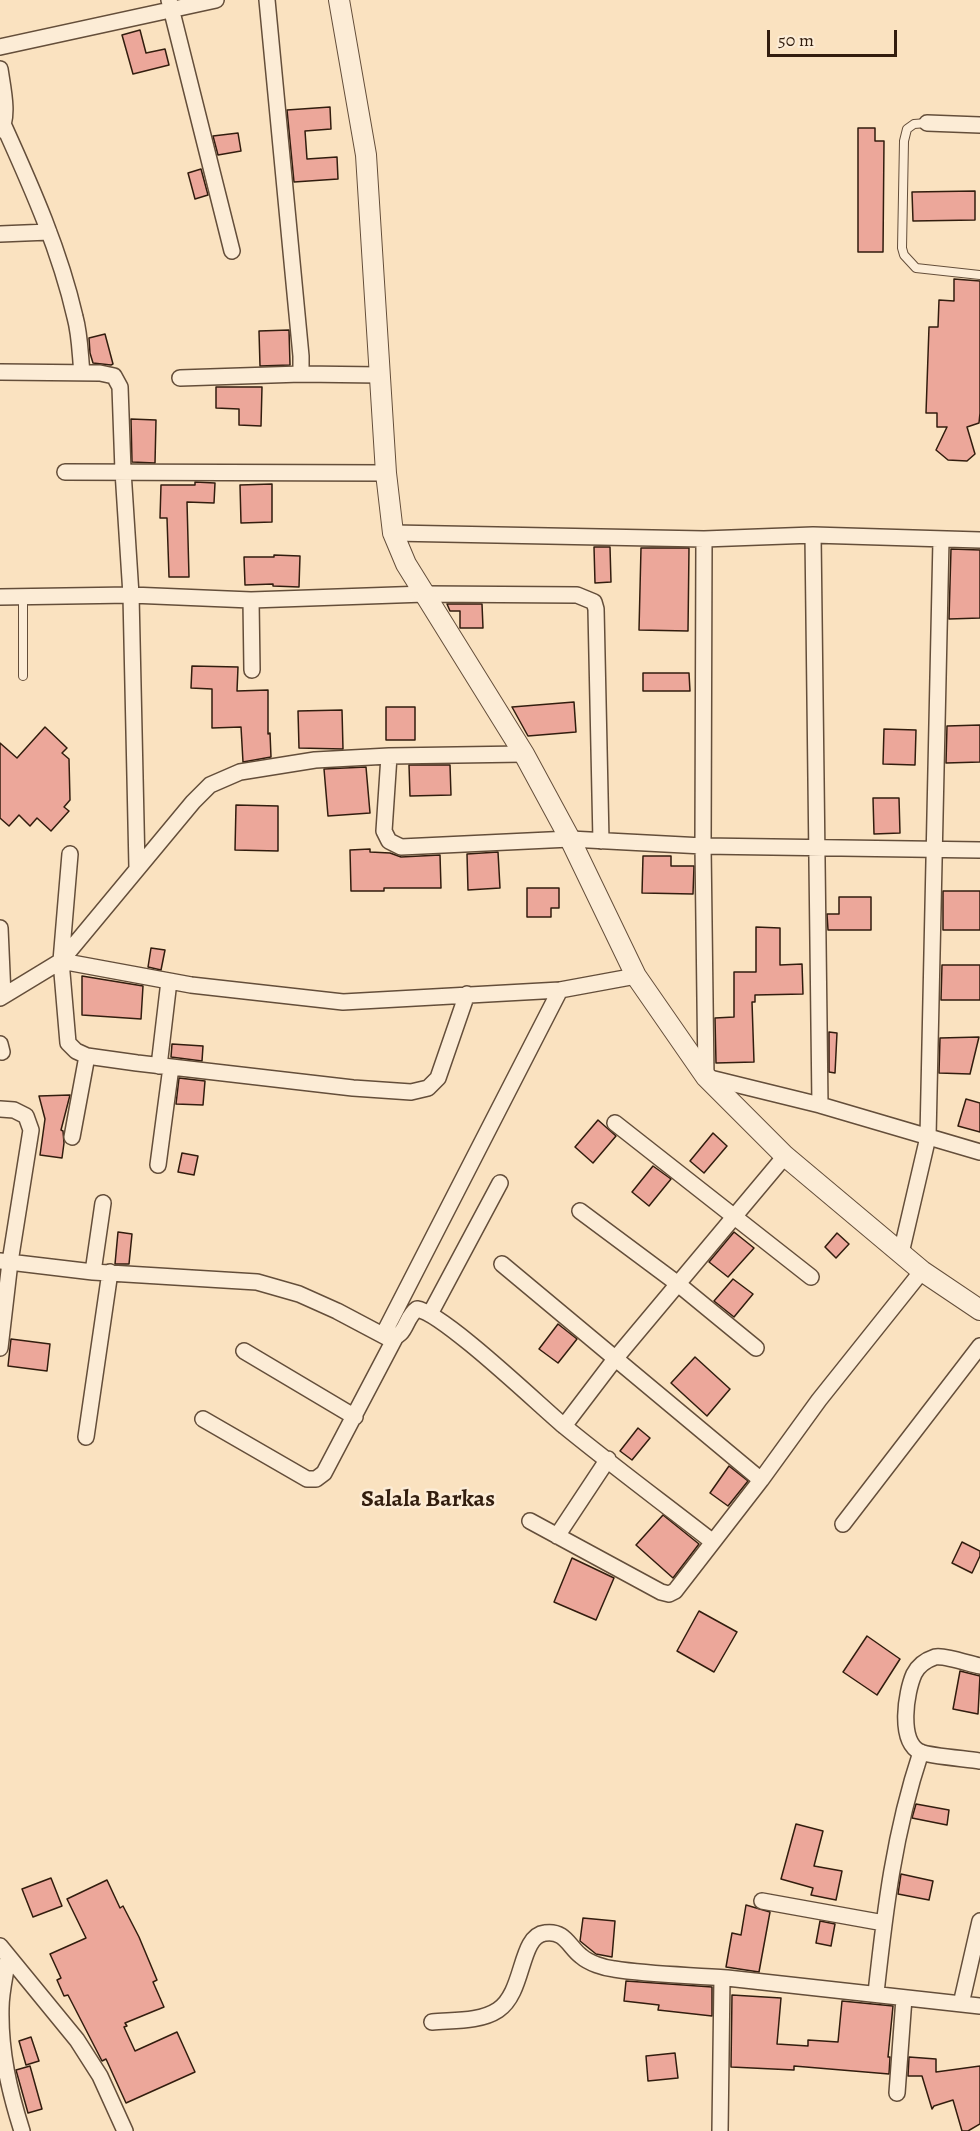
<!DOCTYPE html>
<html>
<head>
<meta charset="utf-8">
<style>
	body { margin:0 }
	#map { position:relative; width:980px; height:2131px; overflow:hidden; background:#fae2c0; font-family:Alegreya,serif }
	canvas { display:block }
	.scale { position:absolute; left:767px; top:30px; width:130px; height:27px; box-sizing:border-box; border:3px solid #321d0e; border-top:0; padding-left:8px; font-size:18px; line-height:21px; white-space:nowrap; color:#321d0e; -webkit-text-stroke:4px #fcecd6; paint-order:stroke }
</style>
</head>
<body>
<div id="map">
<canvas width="980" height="2131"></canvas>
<div class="scale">50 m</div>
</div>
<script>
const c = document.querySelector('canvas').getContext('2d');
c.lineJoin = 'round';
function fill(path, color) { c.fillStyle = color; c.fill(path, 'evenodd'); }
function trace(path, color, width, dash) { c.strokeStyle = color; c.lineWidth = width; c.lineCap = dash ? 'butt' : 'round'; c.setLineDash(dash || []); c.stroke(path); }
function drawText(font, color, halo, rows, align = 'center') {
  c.font = font + ' Alegreya,serif'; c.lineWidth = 5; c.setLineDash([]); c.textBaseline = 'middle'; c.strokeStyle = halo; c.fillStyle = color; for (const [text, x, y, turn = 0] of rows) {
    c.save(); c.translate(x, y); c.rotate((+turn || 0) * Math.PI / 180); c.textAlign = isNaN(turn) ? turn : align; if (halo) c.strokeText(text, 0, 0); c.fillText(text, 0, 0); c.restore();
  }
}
const building = new Path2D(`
	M140 30 146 53 165 49 169 65 133 74 122 35Z
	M330 107 331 129 305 131 307 159 337 157 338 179 294 182 287 110Z
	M858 128H875V141H884L883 252H858Z
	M238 133 241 151 218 155 213 136Z
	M201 169 208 195 195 199 188 173Z
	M975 191V220L913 221 912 192Z
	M954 279 980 281V413L979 423 967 427 975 454 967 461 948 460 936 450 947 427H937V413H926L929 327H938L939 300 954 301Z
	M289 330 290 365 260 366 259 331Z
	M105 334 113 364 111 365 93 363 90 353 89 338Z
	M216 387H262L261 426 239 425V409L216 408Z
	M131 419 156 420 155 463 132 462Z
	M195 482 215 483 214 503 187 502 189 577H169L167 518H160L161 485H195Z
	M272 484V522L241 523 240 485Z
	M594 547H610L611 582 595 583Z
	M641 548H689L688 631 639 630Z
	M951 549 980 550V618L949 619Z
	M274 555 300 556 299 587 273 586V584L245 585 244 557H274Z
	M447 604H482L483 628H460V611H450Z
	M192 666 238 667 237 691 268 690V734L270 733 271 757 243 762 241 727 212 728V689L191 688Z
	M643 673H689L690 691H643Z
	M574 702 576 732 528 736 512 707Z
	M386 707H415V740H386Z
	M342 710 343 749 299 748 298 711Z
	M980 725V762L946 763 947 726Z
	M45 727 67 748 62 753 69 759 70 800 64 807 69 811 51 831 37 818 30 826 19 815 9 826 0 818V743L17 758Z
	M884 729 916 730 915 765 883 764Z
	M409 765H450L451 795 410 796Z
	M366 767 370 813 328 816 324 769Z
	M873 798H899L900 833 874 834Z
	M236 805 278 806V851L235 850Z
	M370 849V852L390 853 401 857 440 855 441 888H384V891H351L350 850Z
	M498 852 500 888 468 890 467 854Z
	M643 856H671V866H694L693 894 642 893Z
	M527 888H559V908H551V917H527Z
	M943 891H980V930H943Z
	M839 897H871V930H828L827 914H839Z
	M756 927 780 928V965L802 964 803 994 755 995V1002H752L754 1062 716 1063 715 1018 734 1017V972H756Z
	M151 948 165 950 161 970 148 967Z
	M942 965H980V1000H941Z
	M82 976 143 986 141 1019 82 1015Z
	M829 1032 837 1033 835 1073 829 1072Z
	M979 1037 970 1074 939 1073 940 1038Z
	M172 1044 203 1046 202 1061 171 1057Z
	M179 1078 205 1081 203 1105 176 1104Z
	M70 1095 61 1130 63 1131 64 1143 62 1158 40 1155 45 1119 39 1096Z
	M966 1099 980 1103V1132L958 1126Z
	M598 1120 616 1136 593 1163 575 1147Z
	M713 1133 727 1146 704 1173 690 1161Z
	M182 1153 198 1156 194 1175 178 1172Z
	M653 1166 671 1179 649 1206 632 1192Z
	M118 1232 132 1234 129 1264H115Z
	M734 1232 754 1248 728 1277 709 1262Z
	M837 1233 849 1244 836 1258 825 1247Z
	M733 1279 753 1294 734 1317 714 1301Z
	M558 1324 577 1339 558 1363 539 1349Z
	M11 1339 50 1344 47 1371 8 1366Z
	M695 1357 730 1389 707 1416 671 1383Z
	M638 1428 650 1438 632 1460 620 1451Z
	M729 1466 748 1481 728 1506 710 1493Z
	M663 1515 699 1544 673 1578 636 1545Z
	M962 1542 980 1551V1556L972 1573 952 1563Z
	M572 1558 614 1578 596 1620 554 1602Z
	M699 1611 737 1632 714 1672 677 1651Z
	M867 1636 900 1659 877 1695 843 1672Z
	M960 1671 980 1676 978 1714 953 1709Z
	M916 1804 949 1810 947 1825 912 1818Z
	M796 1824 823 1831 814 1866 842 1871 836 1900 811 1895 813 1888 781 1879Z
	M901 1874 933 1881 929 1900 898 1894Z
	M51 1878 62 1906 33 1917 22 1889Z
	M107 1880 120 1908 123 1906 139 1937 157 1980 153 1982 164 2007 125 2023 127 2026 124 2027 135 2051 177 2032 195 2072 126 2103 106 2059 102 2061 68 1995 64 1996 57 1980 61 1978 50 1954 86 1938 67 1899Z
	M746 1905 770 1912 759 1972 726 1967 732 1933 741 1935Z
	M583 1918 615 1921 612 1957 596 1954 580 1941Z
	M820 1921 835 1924 831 1946 816 1943Z
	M626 1981 712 1987V2016L658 2010 659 2005 624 2001Z
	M732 1995 781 1998 777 2044 808 2046V2040L838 2042 842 2001 893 2006 888 2057H890L889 2074 794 2066V2070L731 2067Z
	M31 2037 39 2061 26 2065 19 2041Z
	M675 2053 678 2078 648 2081 646 2056Z
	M909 2057 936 2059V2072L980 2066V2124L968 2131H962L953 2100 934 2106 932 2109 922 2076H908Z
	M30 2066 42 2109 28 2113 16 2070Z`);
fill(building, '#eca79a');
trace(building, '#321d0e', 1.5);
const service = new Path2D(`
	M927 123 914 124 907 129 904 141 902 248 904 255 916 268 980 275
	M23 676V597`);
const minor = new Path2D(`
	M169 0 232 251
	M267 0 301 356V374
	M0 47 216 0
	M0 69C2 84 10 118 0 130
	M927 123 980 125
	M4 126C32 188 60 251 75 317 80 335 80 354 82 373
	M0 234 49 232
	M0 372 100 373 114 376 120 387 123 471 131 595 137 868
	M180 378 301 374 380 375
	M65 472 386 473
	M393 533 704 539 813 535 980 540
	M813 535 820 1105
	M704 539 703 846 706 1077 820 1105 980 1152
	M0 597 131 595 251 600 425 594 577 595 594 602 596 609 601 841
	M251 600 252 670
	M389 756 384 831 389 841 401 847 570 839 703 846 980 850
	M70 854 61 961 68 1043 76 1051 87 1056 137 1063 353 1088 411 1092 428 1088 438 1078 467 994
	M0 928 3 996
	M61 961 191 985 343 1002 560 990 636 976
	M0 998 61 961 193 802 210 785 240 772 315 760 389 756 524 754
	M0 1044 2 1052
	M159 1066 169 981
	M0 1109 14 1110 26 1116 31 1130 10 1262 0 1348
	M615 1123 811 1277
	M72 1137 87 1056
	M158 1165 171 1067
	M580 1211 678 1284 756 1348
	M901 1253 928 1137 941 540
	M0 1261 93 1272 257 1282 299 1294 337 1311 388 1338C407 1338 404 1318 417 1309 443 1313 538 1404 564 1426 613 1466 663 1503 713 1542
	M502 1264 761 1480
	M93 1272 103 1203
	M430 1314 500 1183
	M383 1335 560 990
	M244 1351 355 1417
	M203 1419 307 1479H316L324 1473 395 1338
	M564 1426 615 1359 785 1156
	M86 1437 110 1272
	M530 1521 661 1592 669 1594 675 1591 761 1480 819 1400 922 1271
	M843 1524 980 1346
	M557 1536 608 1459
	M980 1666C970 1664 944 1655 935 1657 926 1660 918 1666 914 1674 906 1692 898 1741 920 1752 929 1756 968 1759 980 1761
	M762 1901 884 1923
	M0 1946 77 2040 100 2076 125 2131
	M8 1957C6 1973 1 1991 1 2008 0 2051 9 2090 22 2131
	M876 1993C885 1910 894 1833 921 1752
	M961 2004 980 1921
	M432 2022C453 2020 480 2022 498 2010 525 1992 519 1936 545 1933 565 1930 569 1947 581 1956 589 1963 604 1968 614 1969 651 1975 690 1975 727 1978 812 1987 896 1997 980 2006
	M897 2093 904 1998
	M720 2131 722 1978`);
const tertiary = new Path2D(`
	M339 0 366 155 386 473 393 533 406 564 524 754 570 839 636 976 706 1077 785 1156 922 1271 980 1310`);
trace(service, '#644e3a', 10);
trace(minor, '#644e3a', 18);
trace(tertiary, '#644e3a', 22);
trace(service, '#fcecd6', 8);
trace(minor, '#fcecd6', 15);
trace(tertiary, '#fcecd6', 20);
drawText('bold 24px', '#321d0e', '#fcecd6', [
	["Salala Barkas",428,1500]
]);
</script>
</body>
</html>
